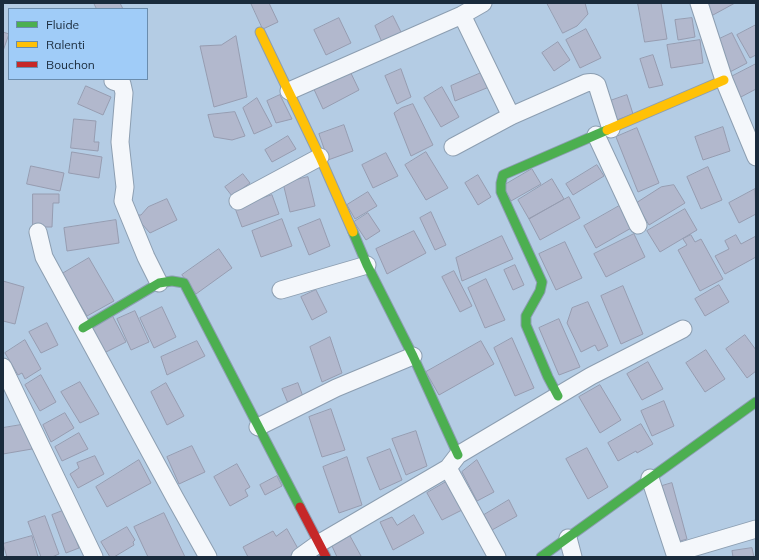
<!DOCTYPE html>
<html>
<head>
<meta charset="utf-8">
<style>
	body { margin:0 }
	#map { position:relative; width:759px; height:560px; overflow:hidden; background:#b4cce4; font-family:Mulish,sans-serif }
	canvas { display:block }
	.frame { position:absolute; inset:0; border:4px solid #1a2b3c; pointer-events:none }
	.legend { position:absolute; left:8px; top:8px; width:140px; height:72px; box-sizing:border-box; background:#a0ccf8; border:1px solid #6a8cad; margin:0; padding:5px 7px; list-style:none; font-size:12px; color:#1a2b3c }
	.legend li { display:flex; align-items:center; gap:8px; height:20px }
	.legend b { width:20px; border:1px solid #6a8cad }
</style>
</head>
<body>
<div id="map">
<canvas width="759" height="560"></canvas>
<div class="frame"></div>
<ul class="legend">
<li><b style="height:5px;background:#4caf50"></b>Fluide</li>
<li><b style="height:5px;background:#ffc107"></b>Ralenti</li>
<li><b style="height:5px;background:#c62828"></b>Bouchon</li>
</ul>
</div>
<script>
const c = document.querySelector('canvas').getContext('2d');
c.lineJoin = 'round';
function fill(path, color) { c.fillStyle = color; c.fill(path, 'evenodd'); }
function trace(path, color, width, dash) { c.strokeStyle = color; c.lineWidth = width; c.lineCap = dash ? 'butt' : 'round'; c.setLineDash(dash || []); c.stroke(path); }
const building = new Path2D(`
	M94 3H120L123 9H97Z
	M251 3H269L278 22 263 29Z
	M547 3H585L588 14 577 26 563 33Z
	M638 3H661L667 39 645 42Z
	M707 3H735L713 15Z
	M393 16 404 38 384 47 375 26Z
	M339 18 351 43 326 55 314 30Z
	M692 18 695 37 678 40 675 20Z
	M756 25V55L750 58 737 35Z
	M586 29 601 58 580 68 566 40Z
	M3 32 9 34 3 51Z
	M732 33 747 63 728 73 713 42Z
	M236 36 247 97 214 107 200 46 221 45Z
	M700 40 703 63 671 68 667 45Z
	M558 42 570 60 554 71 542 53Z
	M653 55 663 85 649 88 640 59Z
	M756 64V89L739 98 729 78Z
	M348 67 359 90 323 109 312 85Z
	M401 69 411 97 397 104 385 76Z
	M481 73 489 87 455 101 451 86Z
	M86 86 111 97 103 115 78 104Z
	M442 87 459 117 441 127 424 98Z
	M280 95 292 119 276 123 267 101Z
	M627 95 633 114 617 120 610 101Z
	M257 98 272 126 254 134 243 108Z
	M413 104 433 145 411 156 394 113 401 108Z
	M235 112 245 136 232 140 214 137 208 115Z
	M74 119 96 121 94 142H99L98 151 71 148Z
	M344 125 353 151 328 160 319 134Z
	M723 127 730 151 703 160 695 137Z
	M637 128 659 183 638 192 616 137Z
	M288 136 296 149 272 162 265 150Z
	M72 152 102 157 99 178 69 173Z
	M426 152 448 188 426 200 405 165Z
	M386 153 398 176 373 188 362 165Z
	M597 165 604 176 573 195 566 184Z
	M31 166 64 173 60 191 27 184Z
	M708 167 722 200 701 209 687 177Z
	M532 169 541 184 511 201 503 186Z
	M243 174 250 183 232 196 225 187Z
	M478 175 491 197 478 205 465 183Z
	M308 177 315 206 290 212 283 183Z
	M552 179 564 199 529 219 518 200Z
	M674 185 685 203 649 225 636 203 661 187Z
	M755 189 756 214 739 223 729 203Z
	M368 192 377 206 355 219 347 205Z
	M33 194H59V203H53L52 227H33Z
	M272 195 279 214 242 227 235 208Z
	M569 197 580 218 540 240 529 219Z
	M167 199 177 220 150 233 142 224 138 215H141L148 207Z
	M621 205 633 227 596 248 584 226Z
	M685 209 697 230 660 252 647 231Z
	M431 212 446 245 435 250 420 218Z
	M368 213 380 231 366 240 354 222Z
	M282 219 292 246 261 257 252 231Z
	M320 219 330 246 309 255 298 228Z
	M116 220 119 243 67 251 64 228Z
	M414 231 426 253 387 274 376 249Z
	M634 234 645 257 606 277 594 254Z
	M691 235 695 242 701 239 723 279 700 291 678 250 687 245 683 239Z
	M736 235 741 244 756 236V257L725 274 715 256 729 249 725 241Z
	M502 236 513 259 462 281 456 258Z
	M565 242 582 278 556 290 539 254Z
	M219 249 232 268 196 294 182 275Z
	M89 258 114 301 87 316 62 274Z
	M515 265 524 285 513 290 504 270Z
	M454 271 472 306 460 312 442 277Z
	M486 279 505 320 485 328 468 288Z
	M3 281 24 287 15 324 3 321Z
	M719 285 729 302 705 316 695 299Z
	M623 286 643 334 621 344 601 296Z
	M316 290 327 312 312 320 301 297Z
	M588 302 608 346 598 351 595 345 581 352 567 323 572 308Z
	M162 307 176 337 154 348 140 318Z
	M135 311 149 342 131 350 117 319Z
	M112 315 126 342 104 353 90 326Z
	M559 319 580 367 559 375 539 328Z
	M47 323 58 345 41 353 29 332Z
	M745 335 756 350V371L747 378 726 349Z
	M330 337 342 373 322 382 310 347Z
	M512 338 534 388 515 396 494 348Z
	M25 340 41 369 25 379 22 373 18 375 5 353Z
	M197 341 205 356 167 375 161 357Z
	M481 341 494 364 439 395 426 372Z
	M706 350 725 379 705 392 686 363Z
	M648 362 663 389 642 400 627 374Z
	M41 375 56 402 40 411 25 385Z
	M80 382 99 414 80 423 61 392Z
	M166 383 184 416 167 425 151 392Z
	M298 383 305 402 290 408 282 389Z
	M600 385 621 420 600 433 579 397Z
	M664 401 674 426 652 436 641 411Z
	M331 409 345 450 322 457 309 417Z
	M65 413 74 428 51 442 43 425Z
	M27 424 32 449 3 454V428Z
	M641 424 653 444 637 453 636 451 618 461 608 443Z
	M416 431 427 466 406 475 392 439Z
	M79 433 88 449 62 461 55 447Z
	M192 446 205 472 179 484 167 457Z
	M587 448 608 487 588 499 566 459Z
	M390 449 402 480 380 490 367 458Z
	M95 456 104 474 78 488 70 474 79 468 77 463Z
	M347 457 362 505 339 513 323 467Z
	M139 460 151 483 107 507 96 487Z
	M477 460 494 492 477 501 462 472Z
	M237 464 250 487 245 490 248 496 230 506 214 477Z
	M277 476 282 486 265 495 260 485Z
	M446 482 462 510 442 520 427 493Z
	M672 483 687 539 677 542 662 486Z
	M509 500 517 516 492 530 484 515Z
	M65 510 79 548 66 553 52 515Z
	M164 513 185 557H148L134 527Z
	M414 515 424 533 393 550 380 522 392 517 397 525Z
	M45 516 59 554 52 557H41L28 522Z
	M127 527 135 540 133 542 134 545 114 557H110L101 542Z
	M287 529 301 554 295 557H248L243 547 273 531 276 536Z
	M32 536 38 557H7L3 544Z
	M350 536 361 556 359 557H337L332 546Z
	M752 548 754 557H733L732 551Z`);
fill(building, '#b2b8cd');
trace(building, '#969cb0', 1);
const street = new Path2D(`
	M699 3 724 80 756 157
	M462 15 511 116
	M113 81 122 84 124 93 120 142 125 187 123 201 146 257 159 283
	M289 91 462 15 483 3
	M596 135 638 225
	M453 147 511 116 586 83C590 82 594 82 597 85L611 129
	M238 201 320 157
	M38 232 44 257 175 498 208 557
	M281 290 367 265
	M3 367 94 557
	M258 427 336 388 413 356
	M448 468 497 557
	M650 478 676 557
	M568 538 573 557
	M675 553 756 529
	M300 557 318 544 448 468 458 455 591 376 683 329`);
const fast = new Path2D(`
	M353 232 367 265 413 356 458 455
	M83 328 159 283 172 281 184 283 300 507
	M558 396 548 377 526 325V316L540 291 542 282 501 192V183L503 175 607 130
	M541 557 756 402`);
const slow = new Path2D(`
	M260 32 320 157 353 232
	M607 130 724 80`);
const jam = new Path2D(`
	M300 507 326 557`);
trace(street, '#8c9eb1', 19);
trace(fast, '#8c9eb1', 11);
trace(slow, '#8c9eb1', 11);
trace(jam, '#8c9eb1', 11);
trace(street, '#f4f7fb', 17);
trace(fast, '#4caf50', 9);
trace(slow, '#ffc107', 9);
trace(jam, '#c62828', 9);
</script>
</body>
</html>
